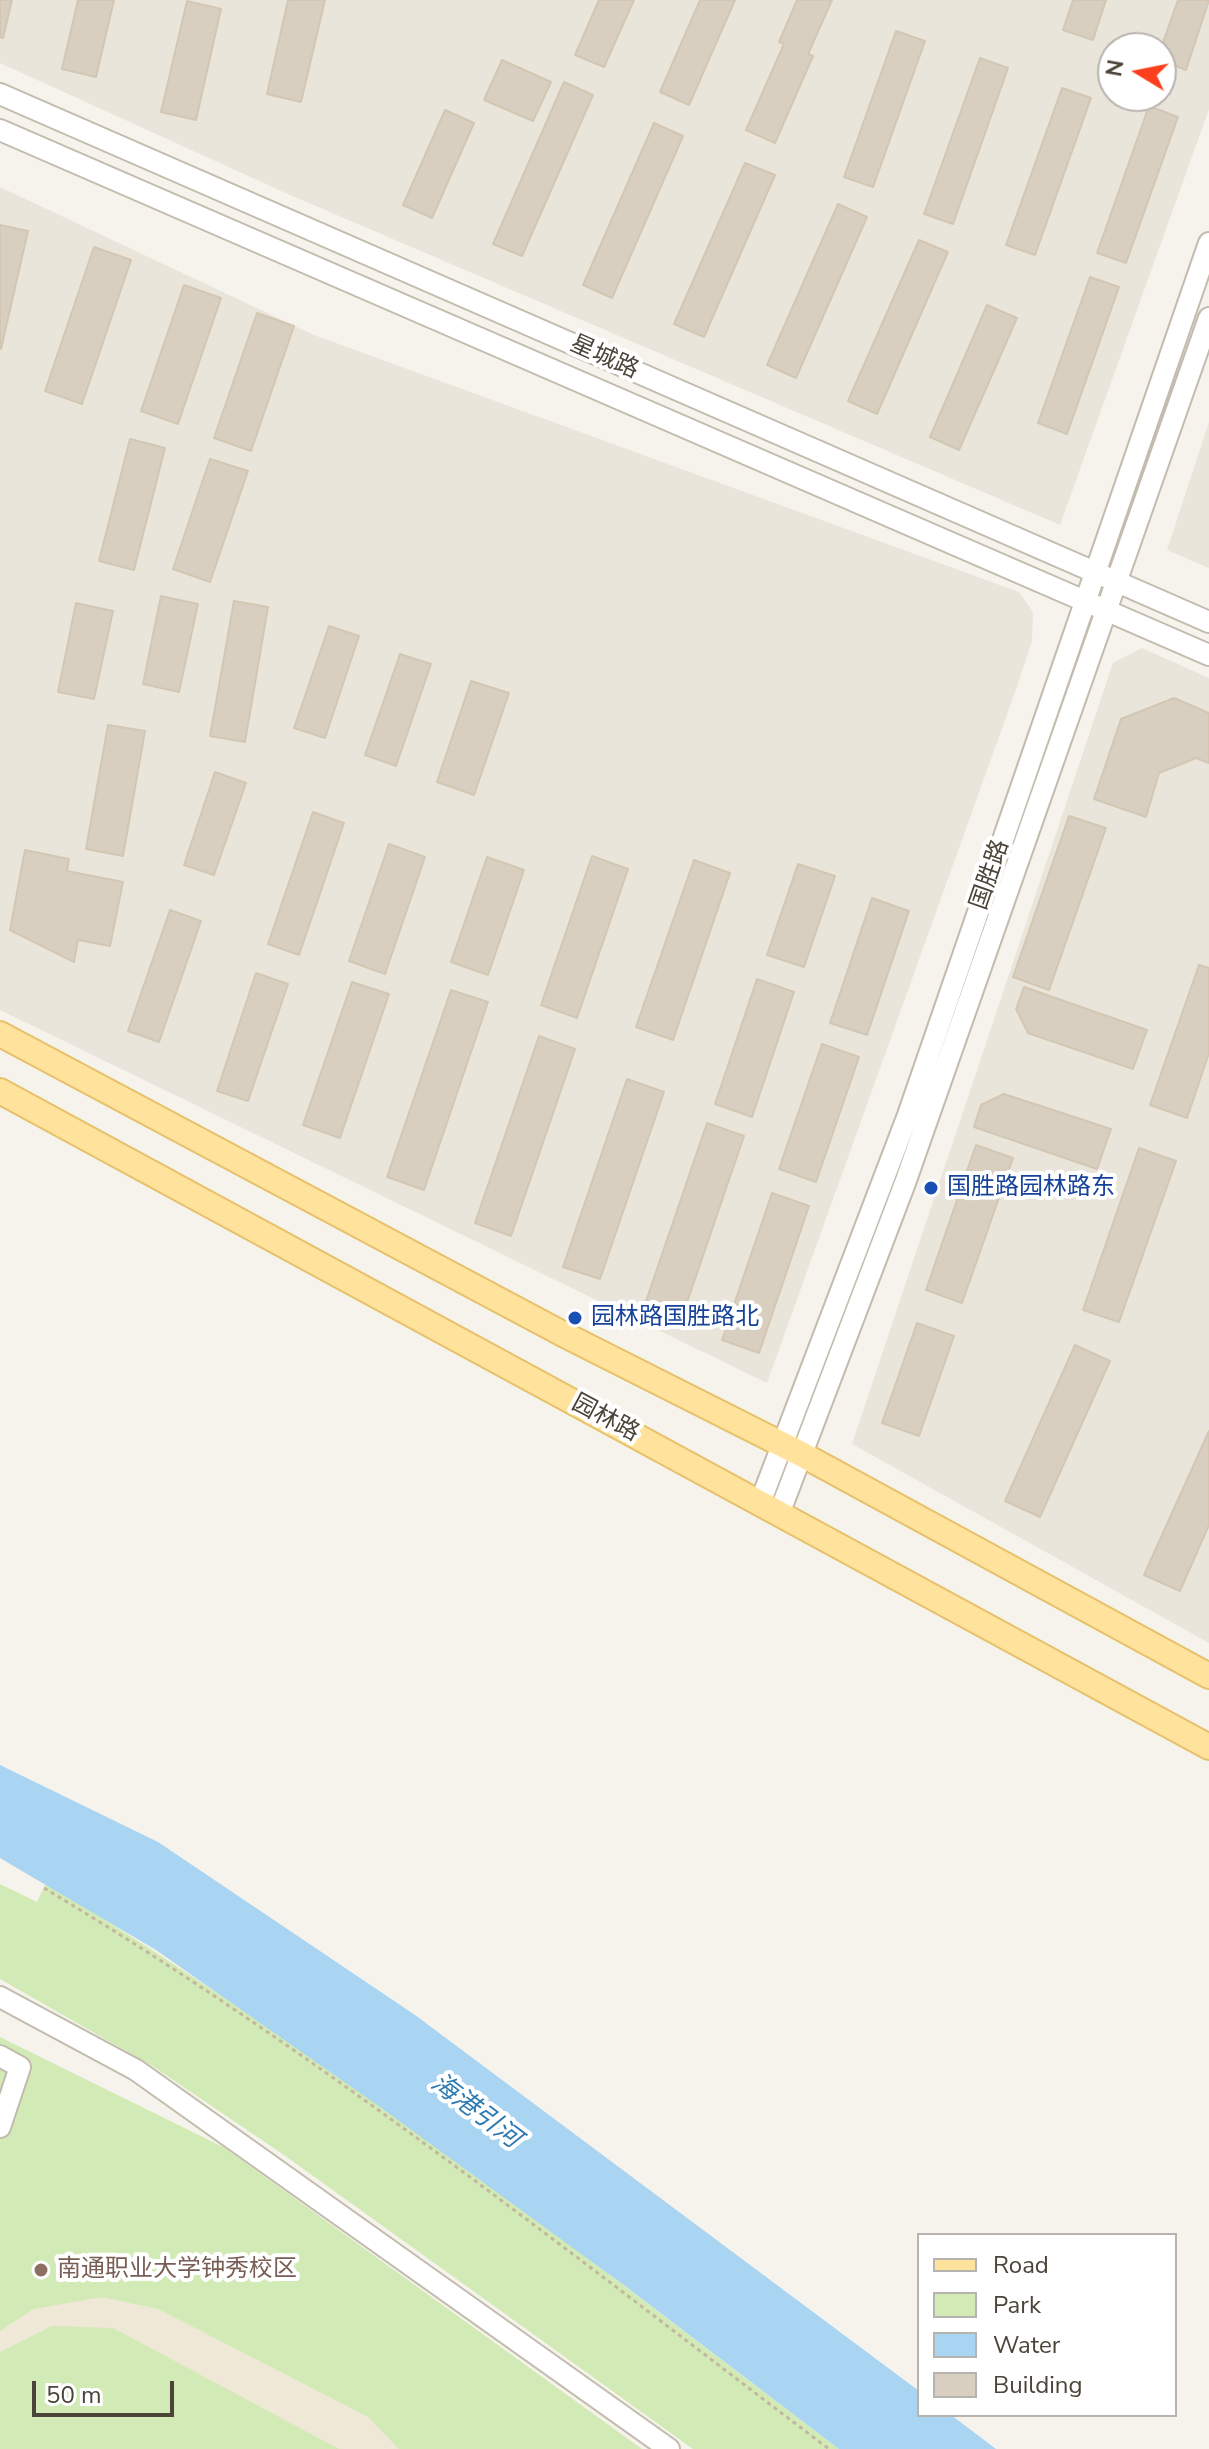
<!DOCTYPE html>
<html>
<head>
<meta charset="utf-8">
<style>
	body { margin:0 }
	#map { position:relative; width:1209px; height:2449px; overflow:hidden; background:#f6f3ec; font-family:"Nunito Sans",sans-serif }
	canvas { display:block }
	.legend { position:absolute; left:917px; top:2233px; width:260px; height:184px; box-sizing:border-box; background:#fff; border:2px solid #b7b4b0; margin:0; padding:10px 14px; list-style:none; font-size:24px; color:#4b4439 }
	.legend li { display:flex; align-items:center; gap:16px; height:40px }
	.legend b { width:40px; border:2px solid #b7b4b0 }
	.north { position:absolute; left:1097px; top:32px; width:80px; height:80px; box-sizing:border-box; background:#fff; border:2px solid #b7b4b0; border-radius:50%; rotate:280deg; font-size:22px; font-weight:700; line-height:32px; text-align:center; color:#4b4439 }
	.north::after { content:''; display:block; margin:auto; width:28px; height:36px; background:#fc3f1d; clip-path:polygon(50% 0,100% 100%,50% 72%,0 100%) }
	.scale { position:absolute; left:32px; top:2381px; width:142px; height:36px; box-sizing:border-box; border:4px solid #4b4439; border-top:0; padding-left:10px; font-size:24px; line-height:28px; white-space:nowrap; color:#4b4439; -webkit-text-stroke:6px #fff; paint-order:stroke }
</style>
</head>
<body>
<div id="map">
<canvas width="1209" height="2449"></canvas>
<ul class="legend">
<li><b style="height:10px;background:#ffe39c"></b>Road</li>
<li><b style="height:22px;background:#d2eab5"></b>Park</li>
<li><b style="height:22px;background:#a9d4f2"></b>Water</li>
<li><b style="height:22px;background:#d8cfc1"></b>Building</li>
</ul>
<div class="north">N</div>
<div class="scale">50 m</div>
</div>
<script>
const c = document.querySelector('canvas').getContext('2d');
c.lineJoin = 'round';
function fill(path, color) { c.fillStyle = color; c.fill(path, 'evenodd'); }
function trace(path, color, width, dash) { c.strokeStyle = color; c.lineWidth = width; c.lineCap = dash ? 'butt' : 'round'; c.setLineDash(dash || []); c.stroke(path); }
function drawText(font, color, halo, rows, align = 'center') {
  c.font = font + ' "Nunito Sans","Noto Sans SC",sans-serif'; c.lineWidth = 8; c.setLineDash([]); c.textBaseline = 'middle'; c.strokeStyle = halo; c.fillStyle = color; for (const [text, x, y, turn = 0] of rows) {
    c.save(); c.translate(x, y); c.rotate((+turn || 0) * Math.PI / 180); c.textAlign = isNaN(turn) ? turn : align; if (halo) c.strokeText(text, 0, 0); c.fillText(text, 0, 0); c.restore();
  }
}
fill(new Path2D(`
	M0 0H1209V109L1060 525 290 195 0 63ZM1113 48H1161V96H1113Z
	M0 187 314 335 1019 592 1033 612 1032 641 1014 695 767 1383 0 1010Z
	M1209 422V568L1167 550Z
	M1142 648 1209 678V1643L852 1444 1113 663Z`), '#eae5da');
fill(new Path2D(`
	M0 2037 5 2230 430 2449H0Z`), '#efe8d6');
fill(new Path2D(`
	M46 1883C323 2053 581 2253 839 2449H693L284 2155 154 2067 0 1979V1884L37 1902Z
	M0 2037 225 2148 642 2449H399L368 2417 158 2309 102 2297 33 2309 0 2331Z
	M52 2326 113 2328 339 2449H0V2352Z`), '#d2eab5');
fill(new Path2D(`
	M0 1765 158 1842 415 2015 919 2391V2415H951L996 2449H839L625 2286 380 2107 156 1950 0 1858Z`), '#a9d4f2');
const building = new Path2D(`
	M0 0H12L3 38 0 37Z
	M78 0H114L96 77 62 69Z
	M288 0H325L301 102 267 94Z
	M599 0H634L604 67 575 55Z
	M700 0H735L689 105 660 92Z
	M797 0H832L808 54 813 56 775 143 746 130 784 44 779 42Z
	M1073 0H1106L1093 40 1063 30Z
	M1178 0H1209L1186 70 1161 60V48Z
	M187 1 221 9 196 120 161 112Z
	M896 31 925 41 873 187 844 177Z
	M980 58 1008 68 953 224 924 214Z
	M502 60 551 82 533 121 484 100Z
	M564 82 593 95 522 256 493 244Z
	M1062 88 1091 98 1035 255 1006 245Z
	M1149 106 1178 117 1126 263 1097 253Z
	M445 110 474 123 432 218 403 205Z
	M654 123 683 136 612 298 583 285Z
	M745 163 775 175 704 337 674 324Z
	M838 204 867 217 796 378 767 365Z
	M0 225 28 231 1 349 0 348Z
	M919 240 948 252 877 414 848 401Z
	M94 247 131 260 82 404 45 391Z
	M1090 277 1119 287 1067 434 1038 423Z
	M184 285 221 298 178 424 141 411Z
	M987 305 1017 318 959 450 930 437Z
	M257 313 294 326 251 451 214 438Z
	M130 439 165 448 134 570 99 561Z
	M210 459 248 471 210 582 173 569Z
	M161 596 198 604 179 692 143 684Z
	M234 601 268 607 245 742 210 736Z
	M76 603 113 611 94 699 58 692Z
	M329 626 359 636 325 738 294 728Z
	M400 654 431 664 396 766 365 755Z
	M471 681 509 693 474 795 437 782Z
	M1174 698 1209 713V763L1196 758 1159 773 1146 817 1094 799 1121 719Z
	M108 725 145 731 123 856 86 849Z
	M215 772 246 783 214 875 184 865Z
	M313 812 344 823 299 955 268 944Z
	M1069 816 1106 828 1049 990 1013 977Z
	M389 844 425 857 385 974 349 961Z
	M25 850 69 859 67 871 123 882 110 946 78 940 74 962 10 930Z
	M592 856 628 869 577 1018 541 1005Z
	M487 857 524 870 488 975 451 962Z
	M694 860 730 873 673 1040 636 1027Z
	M798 864 835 876 804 967 767 955Z
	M872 898 909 911 867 1035 830 1023Z
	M170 910 201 921 159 1042 128 1031Z
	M1199 965 1209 968V1053L1187 1118 1150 1105Z
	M256 973 288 984 248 1101 217 1091Z
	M757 979 794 992 752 1117 715 1104Z
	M352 982 389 994 340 1138 303 1125Z
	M1024 987 1147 1030 1133 1069 1028 1033 1016 1009Z
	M451 990 488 1002 424 1190 387 1177Z
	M539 1036 575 1049 511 1236 475 1223Z
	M822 1044 859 1057 816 1182 779 1169Z
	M627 1079 664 1092 600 1279 563 1267Z
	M1004 1094 1111 1129 1097 1169 974 1127 981 1105Z
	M707 1123 744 1136 681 1320 644 1307Z
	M976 1145 1013 1158 962 1303 926 1290Z
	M1139 1148 1176 1161 1119 1322 1083 1310Z
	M772 1193 809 1206 759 1353 722 1340Z
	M917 1323 954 1336 919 1436 882 1423Z
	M1075 1345 1110 1361 1040 1517 1005 1501Z
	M1209 1431V1525L1180 1591 1144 1575Z`);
fill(building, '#d8cfc1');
trace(building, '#d3c7b4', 2);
const minor = new Path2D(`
	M0 94 1209 622
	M0 130 1209 655
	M760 1503 908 1115 1209 243
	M779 1514 905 1183 1209 318
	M0 1997 136 2070 669 2449
	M0 2056 20 2067 0 2127`);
const major = new Path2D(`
	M0 1034 561 1333 803 1455 1209 1676
	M0 1091 1209 1747`);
trace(minor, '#c2bbae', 24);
trace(major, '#e6c16a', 28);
trace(new Path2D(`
	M44 1888C320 2053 572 2255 829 2449`), '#c4b79f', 3, [4, 4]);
trace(minor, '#fff', 20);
trace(major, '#ffe39c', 24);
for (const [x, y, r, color] of [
	[931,1188,8,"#1a4fb4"],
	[575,1318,8,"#1a4fb4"],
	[41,2270,8,"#8d6e63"]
]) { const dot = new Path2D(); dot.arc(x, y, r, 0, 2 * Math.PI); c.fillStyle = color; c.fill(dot); trace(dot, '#fff', 3); }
drawText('24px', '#4b4439', '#fff', [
	["星城路",604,358,24],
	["国胜路",991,875,-71],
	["园林路",605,1419,28]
]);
drawText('24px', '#164399', '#fff', [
	["国胜路园林路东",947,1188],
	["园林路国胜路北",591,1318]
], 'left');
drawText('24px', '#785e54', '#fff', [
	["南通职业大学钟秀校区",57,2270]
], 'left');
drawText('italic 26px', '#2e7ab2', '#fff', [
	["海港引河",475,2112,37]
]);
</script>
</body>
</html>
